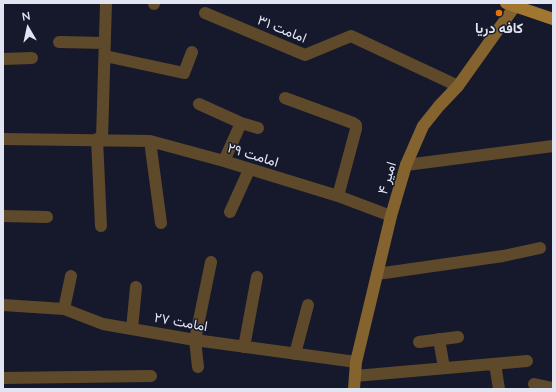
<!DOCTYPE html>
<html>
<head>
<meta charset="utf-8">
<style>
	body { margin:0 }
	#map { position:relative; width:556px; height:392px; overflow:hidden; background:#16192b; font-family:Lato,sans-serif }
	canvas { display:block }
	.frame { position:absolute; inset:0; border:4px solid #e1e4f1; pointer-events:none }
	.north { position:absolute; left:8px; top:8px; width:40px; height:40px; -webkit-text-stroke:3px #16192b; paint-order:stroke; rotate:351deg; font-size:11px; font-weight:700; line-height:16px; text-align:center; color:#e1e4f1 }
	.north::after { content:''; display:block; margin:auto; width:14px; height:18px; background:#e1e4f1; clip-path:polygon(50% 0,100% 100%,50% 72%,0 100%) }
</style>
</head>
<body>
<div id="map">
<canvas width="556" height="392"></canvas>
<div class="frame"></div>
<div class="north">N</div>
</div>
<script>
const c = document.querySelector('canvas').getContext('2d');
c.lineJoin = 'round';
function trace(path, color, width, dash) { c.strokeStyle = color; c.lineWidth = width; c.lineCap = dash ? 'butt' : 'round'; c.setLineDash(dash || []); c.stroke(path); }
function drawText(font, color, halo, rows, align = 'center') {
  c.font = font + ' Lato,Vazirmatn,sans-serif'; c.lineWidth = 3; c.setLineDash([]); c.textBaseline = 'middle'; c.strokeStyle = halo; c.fillStyle = color; for (const [text, x, y, turn = 0] of rows) {
    c.save(); c.translate(x, y); c.rotate((+turn || 0) * Math.PI / 180); c.textAlign = isNaN(turn) ? turn : align; if (halo) c.strokeText(text, 0, 0); c.fillText(text, 0, 0); c.restore();
  }
}
trace(new Path2D(`
	M154 4V3
	M205 13 305 55 351 36 458 86
	M59 42 105 43
	M105 56 184 73 192 52
	M3 59 32 58
	M285 98 353 123 356 125V129L338 196
	M199 104 241 123 258 128
	M3 139 150 141 224 161 338 196 391 216
	M97 139 101 226
	M102 139 106 3
	M150 141 161 223
	M224 161 241 123
	M406 165 553 146
	M230 212 249 170
	M3 216 47 217
	M377 274 503 256 540 248
	M3 305 64 309 103 324 195 340 356 362
	M64 309 71 276
	M132 329 136 287
	M439 339 444 368
	M419 342 458 337
	M244 347 257 277
	M295 354 308 305
	M495 364 499 389
	M198 367 195 340 211 262
	M355 376 527 361
	M3 378 151 376
	M534 384 553 388`), '#5e492a', 12);
trace(new Path2D(`
	M354 389 356 362 391 216 406 165 423 126 439 106 458 86 515 6`), '#84632e', 12);
trace(new Path2D(`
	M506 3 553 19`), '#a17630', 12);
for (const [x, y, r, color] of [
	[499,13,4,"#e8710a"]
]) { const dot = new Path2D(); dot.arc(x, y, r, 0, 2 * Math.PI); c.fillStyle = color; c.fill(dot); trace(dot, '#16192b', 1.5); }
drawText('bold 14px', '#e1e4f1', '#16192b', [
	["کافه دریا",499,28]
]);
drawText('14px', '#e1e4f1', '#16192b', [
	["امامت ۳۱",282,29,22],
	["امامت ۲۹",253,155,17],
	["امیر ۴",387,178,-73],
	["امامت ۲۷",181,322,10]
]);
</script>
</body>
</html>
